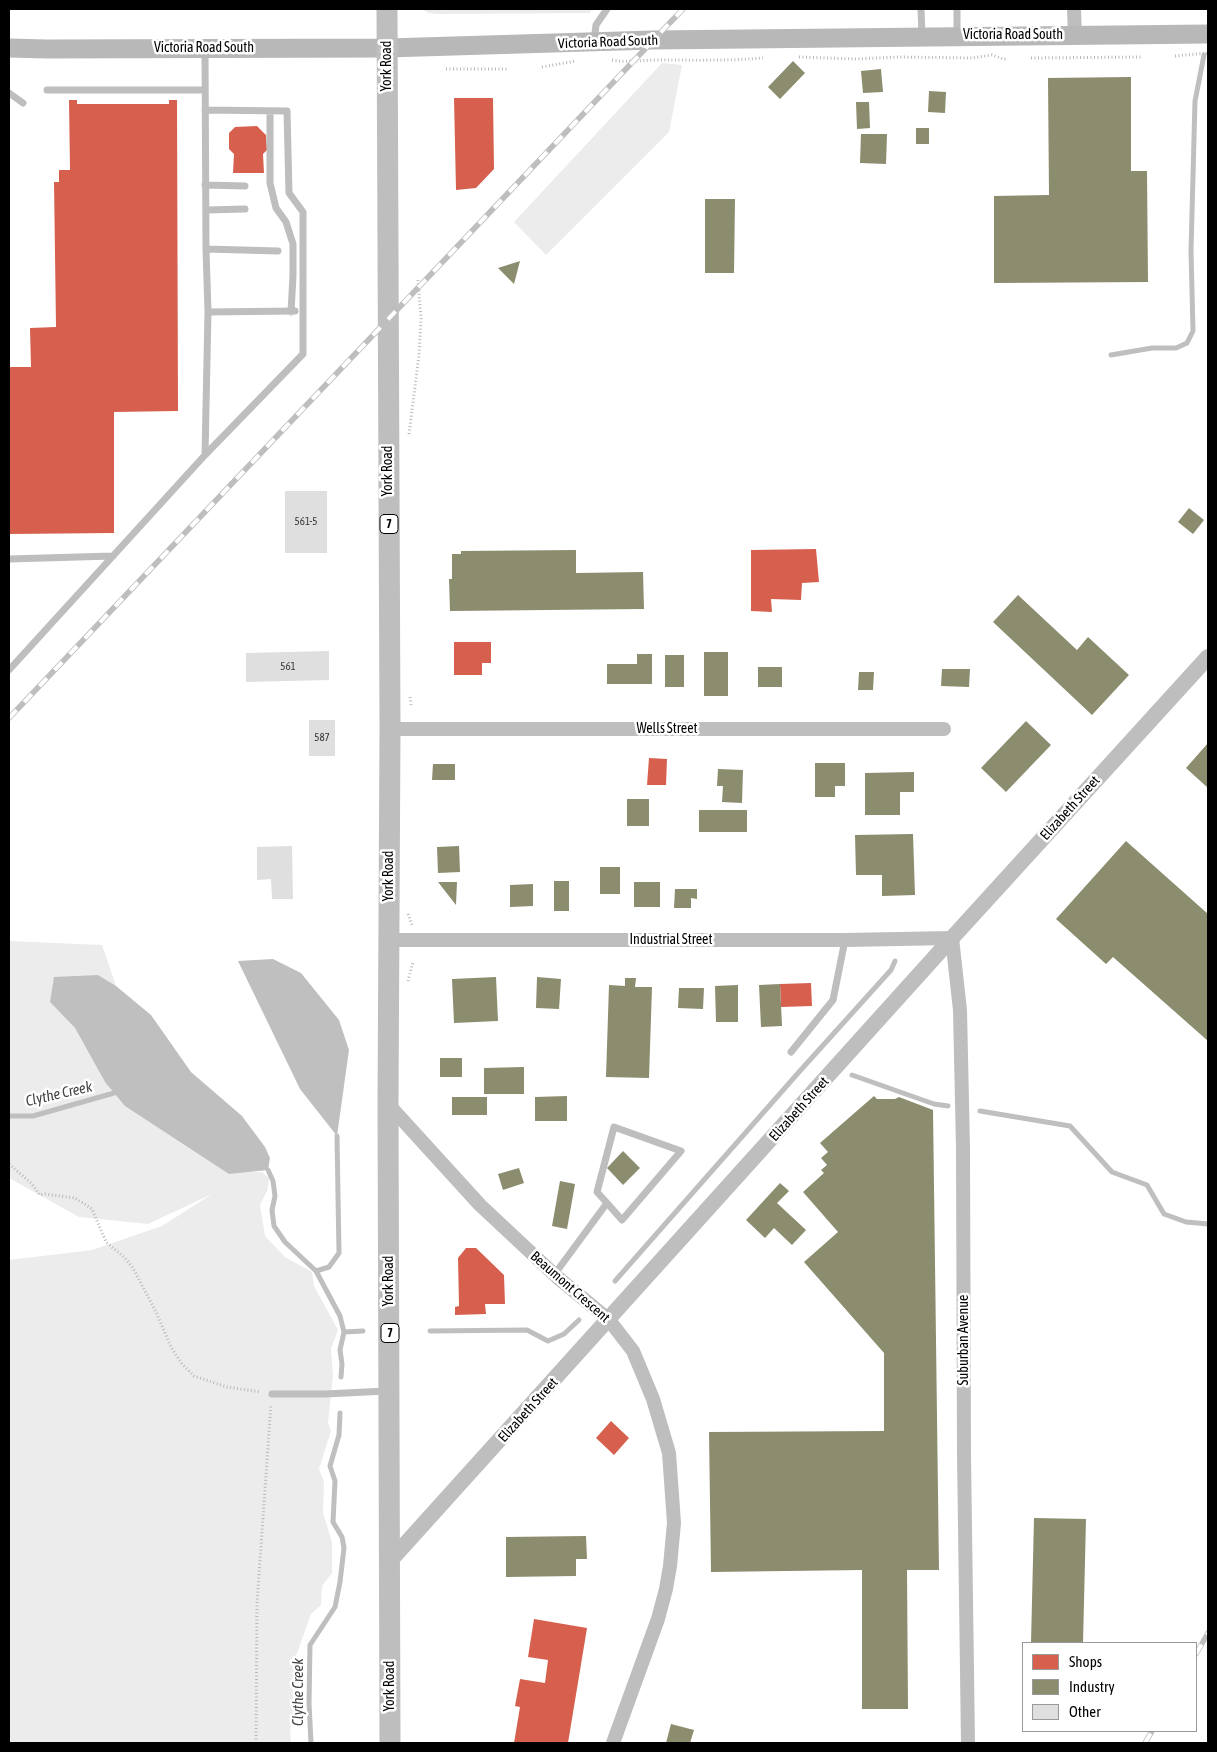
<!DOCTYPE html>
<html>
<head>
<meta charset="utf-8">
<style>
	body { margin:0 }
	#map { position:relative; width:1217px; height:1752px; overflow:hidden; background:#fff; font-family:"Asap Condensed",sans-serif }
	canvas { display:block }
	.frame { position:absolute; inset:0; border:10px solid #000; pointer-events:none }
	.legend { position:absolute; left:1022px; top:1642px; width:175px; height:90px; box-sizing:border-box; background:#fff; border:1px solid #999; margin:0; padding:6px 9px; list-style:none; font-size:15px; color:#000 }
	.legend li { display:flex; align-items:center; gap:10px; height:25px }
	.legend b { width:25px; border:1px solid #999 }
</style>
</head>
<body>
<div id="map">
<canvas width="1217" height="1752"></canvas>
<div class="frame"></div>
<ul class="legend">
<li><b style="height:14px;background:#d6604d"></b>Shops</li>
<li><b style="height:14px;background:#8c8c6e"></b>Industry</li>
<li><b style="height:14px;background:#dfdfdf"></b>Other</li>
</ul>
</div>
<script>
const c = document.querySelector('canvas').getContext('2d');
c.lineJoin = 'round';
function fill(path, color) { c.fillStyle = color; c.fill(path, 'evenodd'); }
function trace(path, color, width, dash) { c.strokeStyle = color; c.lineWidth = width; c.lineCap = dash ? 'butt' : 'round'; c.setLineDash(dash || []); c.stroke(path); }
function drawText(font, color, halo, rows, align = 'center') {
  c.font = font + ' "Asap Condensed",sans-serif'; c.lineWidth = 5; c.setLineDash([]); c.textBaseline = 'middle'; c.strokeStyle = halo; c.fillStyle = color; for (const [text, x, y, turn = 0] of rows) {
    c.save(); c.translate(x, y); c.rotate((+turn || 0) * Math.PI / 180); c.textAlign = isNaN(turn) ? turn : align; if (halo) c.strokeText(text, 0, 0); c.fillText(text, 0, 0); c.restore();
  }
}
fill(new Path2D(`
	M421 9H592L590 13 436 14 429 13Z
	M662 63 682 65 669 132 546 255 514 222Z
	M9 941 102 945 116 986 98 975 50 1002 75 1028 105 1082 229 1174 243 1172H262L269 1178 268 1189 260 1205 265 1236 285 1257 312 1272 314 1286 338 1330 331 1349 333 1375 328 1423 331 1431 319 1469 324 1482 323 1513 332 1542V1573L322 1586 321 1605 311 1614 295 1659 298 1703 292 1719 290 1731 291 1743H9V1260L92 1250 162 1226 212 1194 148 1224 79 1217 9 1178Z`), '#ececec');
fill(new Path2D(`
	M273 959 301 973 339 1020 349 1050 337 1136 300 1089 238 961Z
	M98 975 116 986 151 1015 191 1072 242 1116 265 1147 270 1158 268 1170 229 1174 125 1106 105 1082 75 1028 50 1002 54 977Z`), '#bfbfbf');
fill(new Path2D(`
	M454 98H493L494 169 476 188 456 190Z
	M69 100H77V104H169V100H177L178 411 114 412V533L9 534V367H31L30 328 56 327 54 182H59V170H70Z
	M257 126 266 135 267 150 263 154 264 173H233L234 154 229 149V133L235 127Z
	M816 549 819 582 802 583 801 600 771 599 772 612 751 611V550Z
	M454 642H491V663H482V675H454Z
	M649 758 667 759 666 785H647Z
	M811 983 812 1006 781 1007 780 984Z
	M466 1248H476L504 1275 505 1304H485L486 1314 455 1315V1307L459 1306 458 1258Z
	M611 1421 629 1438 614 1455 596 1438Z
	M534 1619 587 1628 568 1743H514L520 1707 515 1706 520 1679 545 1683 548 1660 528 1657Z`), '#d6604d');
fill(new Path2D(`
	M793 61 805 73 780 99 768 87Z
	M881 69 883 92 863 93 861 71Z
	M1131 77V171H1147L1148 282 994 283V196L1049 195 1048 78Z
	M929 91 946 92 945 113 928 112Z
	M856 102H869L870 128 857 129Z
	M916 128H929V144H916Z
	M861 134H887L886 164 860 163Z
	M705 199H735L734 273H705Z
	M520 261 514 284 498 268Z
	M1189 508 1204 520 1193 534 1178 522Z
	M576 550V573L643 572 644 609 450 611 449 579H452V554H461V551Z
	M1018 595 1077 650 1088 637 1129 675 1092 715 993 622Z
	M704 652H728V696H704Z
	M637 654H652V684H607V664H637Z
	M665 655H684V687H665Z
	M758 667H782V687H758Z
	M942 669H970L969 687 941 686Z
	M859 672H874L873 690H858Z
	M1026 721 1051 745 1006 792 981 768Z
	M1208 743V788L1186 768Z
	M815 763H845V786H835V797H815Z
	M433 764H455V780H432Z
	M718 769 743 770 742 803 722 802 723 786H717Z
	M914 772V792H900V815H865V773Z
	M627 799H649V826H627Z
	M699 810H747V832H699Z
	M913 834 915 895 882 896V875H856L855 835Z
	M1126 841 1208 914V1041L1113 957 1106 964 1056 919Z
	M459 846 460 872 438 873 437 847Z
	M600 867H620V894H600Z
	M554 881H569V911H554Z
	M438 882H457L456 905Z
	M634 882H660V907H634Z
	M533 884V906L510 907V885Z
	M675 889H697V899L691 898V908H674Z
	M496 977 498 1021 454 1023 452 979Z
	M537 977 561 979 559 1009 536 1008Z
	M625 978H636L635 987H652L649 1078 606 1077 609 985 625 986Z
	M780 984 782 1026 761 1027 759 985Z
	M738 985V1022H716L715 986Z
	M679 988H704L703 1009 678 1008Z
	M440 1058H462V1077H440Z
	M524 1067V1094H484V1068Z
	M567 1096V1121H535V1097Z
	M874 1096 877 1099H895L899 1097 933 1110 939 1570H907L908 1709H862V1570L711 1572 709 1432 884 1431V1353L804 1262 838 1232 803 1192 824 1173 821 1170 827 1165 821 1158 828 1152 820 1143Z
	M452 1097H487V1115H452Z
	M623 1151 640 1168 623 1185 607 1168Z
	M519 1168 524 1183 503 1190 498 1174Z
	M560 1181 575 1184 567 1229 552 1226Z
	M780 1183 789 1191 777 1203 806 1230 792 1245 774 1228 765 1238 746 1220Z
	M1034 1518 1086 1519 1083 1643H1031Z
	M586 1536 587 1559H576V1576L506 1577V1537Z
	M671 1724 694 1730 690 1743H666Z`), '#8c8c6e');
trace(new Path2D(`
	M1111 355 1152 348H1176L1187 343 1193 331 1191 251 1195 101 1204 55
	M852 1075 934 1104 948 1106
	M980 1111 1070 1126 1112 1172 1147 1185 1164 1214 1186 1222 1208 1224
	M9 1116H33L114 1093
	M268 1170 273 1181 275 1196 272 1210 274 1226 285 1242 316 1271 340 1316 344 1332 340 1350 342 1364 341 1377
	M316 1271 329 1267 339 1253 337 1136
	M615 1281 799 1072 891 970 895 961
	M430 1331 527 1330 548 1341 564 1334 579 1320
	M344 1332 363 1331
	M311 1743 309 1703 310 1645 335 1607 340 1582 344 1548 342 1537 333 1522 335 1481 330 1466 339 1435 340 1413`), '#bfbfbf', 5);
fill(new Path2D(`
	M285 491H327V553H285Z
	M329 651V680L246 682V653Z
	M309 720H335V756H309Z
	M292 846 293 899H272L271 879 257 880V847Z`), '#dfdfdf');
trace(new Path2D(`
	M1175 56 1208 53
	M799 57 856 59 898 57 972 58 992 55 1003 59H1008
	M1031 58 1141 57
	M612 60C628 63 642 60 658 60 693 60 728 61 763 58
	M542 67 576 61
	M446 69H508
	M409 434 419 355 421 319 418 280
	M410 697 411 705
	M408 914 412 925
	M408 981 413 962
	M9 1164 31 1183 40 1195 45 1194 75 1198 92 1209 106 1242 124 1257 133 1268 156 1312 171 1347 182 1364 194 1376 227 1387 261 1392
	M256 1743 257 1603 271 1404`), '#b9b9b9', 3, [1, 2.5]);
trace(new Path2D(`
	M921 9 922 36
	M957 9V36
	M594 42 596 25 607 9
	M47 90H205
	M9 93 23 103
	M270 111V183L276 208 286 222 293 244V276L291 312
	M205 185 245 186
	M206 210 245 209
	M206 249 278 251
	M208 312 295 311
	M205 455 208 312 206 249 205 50
	M9 559 113 556
	M9 670 205 455 303 354V212L289 193 287 111 205 110
	M791 1052 833 1000 845 940
	M554 1275 607 1203 622 1220 681 1151 614 1127 597 1192 607 1203
	M272 1394H325L387 1391`), '#bebebe', 7);
trace(new Path2D(`
	M1074 9 1075 35
	M390 729H944
	M389 940H845L952 938 960 1010 963 1148 964 1455 968 1743
	M388 1104 480 1205 557 1277 609 1320 633 1351 653 1399 669 1453 674 1523 670 1566 666 1589 658 1619 613 1743`), '#bebebe', 14);
trace(new Path2D(`
	M390 1561 952 938 1208 657`), '#bebebe', 16);
trace(new Path2D(`
	M9 48 47 49 387 48 653 40 1208 34`), '#b8b8b8', 19);
trace(new Path2D(`
	M387 9 390 729 388 1104 390 1743`), '#bebebe', 21);
const rail = new Path2D(`
	M9 718 683 9
	M1196 1654 1208 1633
	M1145 1743 1152 1731`);
trace(rail, '#bebebe', 5.5);
trace(rail, '#fff', 4, [11]);
drawText('11px', '#383838', null, [
	["561-5",306,522],
	["561",288,667],
	["587",322,738]
]);
for (const [x, y, w] of [
	[389,524,18],
	[390,1333,18]
]) { const box = new Path2D(); box.roundRect(x - w / 2, y - 9.5, w, 19, 4); c.fillStyle = '#fff'; c.fill(box); trace(box, '#000', 1); }
drawText('bold 12px', '#000', null, [
	["7",389,524],
	["7",390,1333]
]);
drawText('14px', '#000', '#fff', [
	["Victoria Road South",1013,35],
	["Victoria Road South",608,42,-2],
	["Victoria Road South",204,48],
	["York Road",387,66,-90],
	["York Road",388,471,-90],
	["Wells Street",667,729],
	["Elizabeth Street",1070,808,-48],
	["York Road",389,876,-90],
	["Industrial Street",671,940],
	["Elizabeth Street",799,1109,-48],
	["York Road",389,1281,-90],
	["Beaumont Crescent",570,1287,41],
	["Suburban Avenue",964,1340,-90],
	["Elizabeth Street",528,1410,-48],
	["York Road",390,1686,-90]
]);
drawText('italic 15px', '#444', '#fff', [
	["Clythe Creek",59,1094,-13],
	["Clythe Creek",298,1692,-90]
]);
</script>
</body>
</html>
